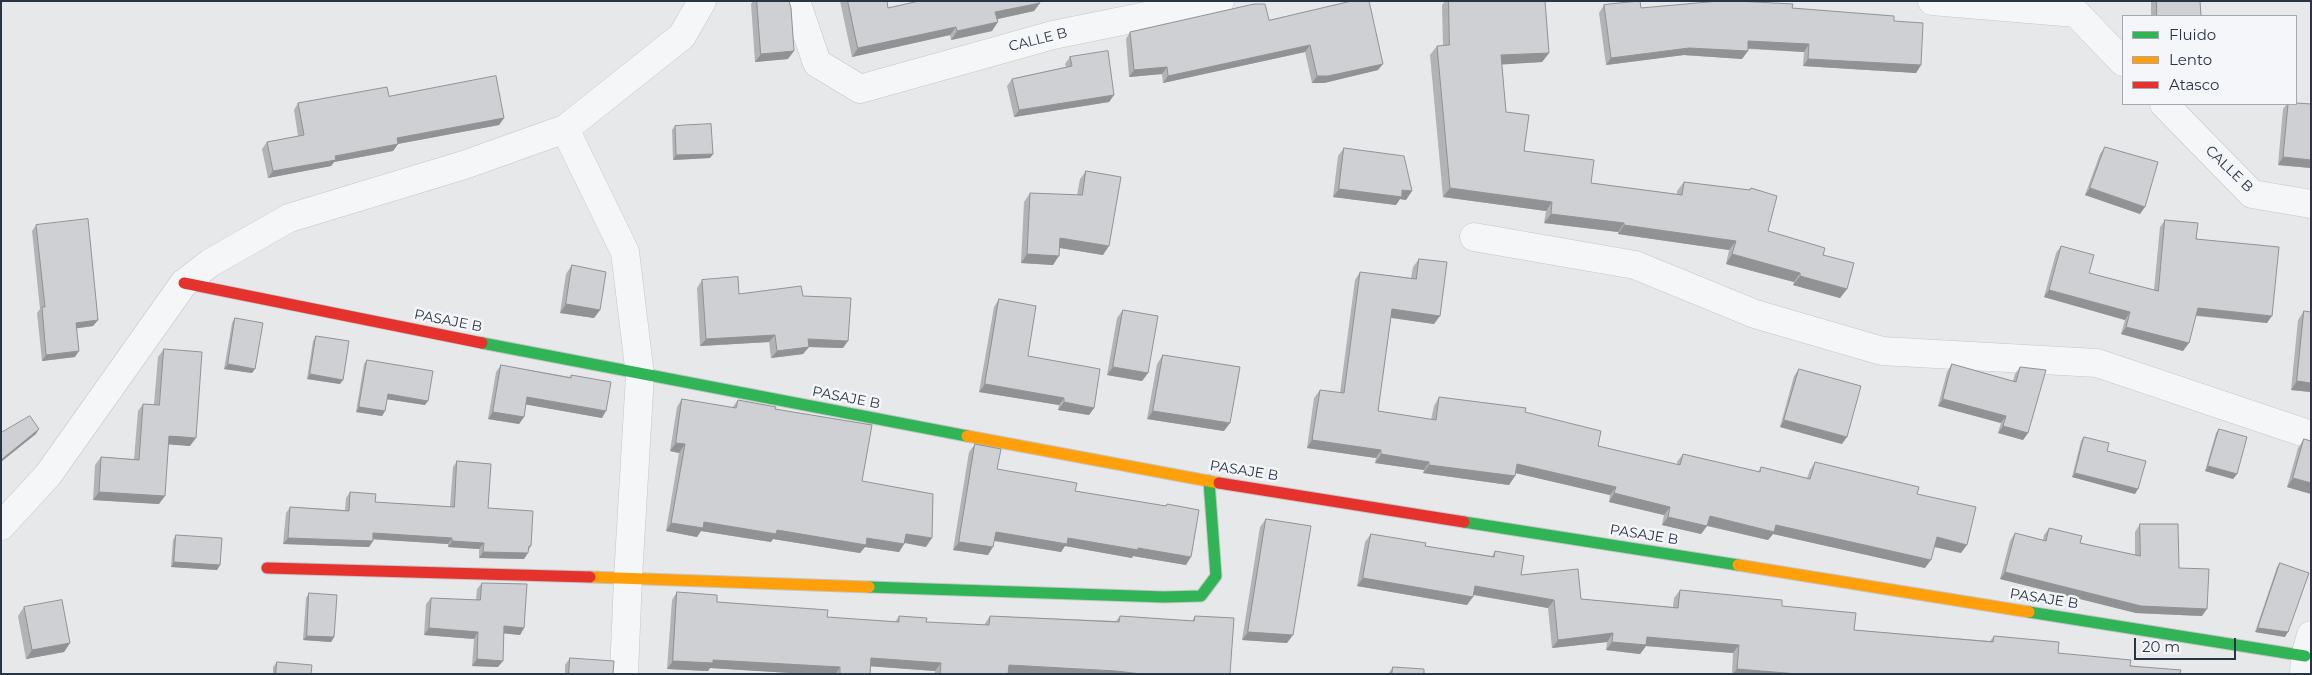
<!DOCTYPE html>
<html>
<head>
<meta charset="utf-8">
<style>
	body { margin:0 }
	#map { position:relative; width:2312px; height:675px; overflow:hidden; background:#e6e8ea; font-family:Montserrat,sans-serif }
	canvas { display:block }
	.frame { position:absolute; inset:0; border:2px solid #2b3445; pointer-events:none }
	.legend { position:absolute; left:2122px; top:15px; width:175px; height:90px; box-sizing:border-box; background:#f4f6f9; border:1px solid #a4a8b1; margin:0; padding:6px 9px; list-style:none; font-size:15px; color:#2b3445 }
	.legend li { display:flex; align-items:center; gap:10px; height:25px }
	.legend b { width:25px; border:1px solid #a4a8b1 }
	.scale { position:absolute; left:2134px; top:638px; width:102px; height:22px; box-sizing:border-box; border:2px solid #2b3445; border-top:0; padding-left:6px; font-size:15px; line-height:18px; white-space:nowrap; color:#2b3445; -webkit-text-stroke:4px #f4f6f9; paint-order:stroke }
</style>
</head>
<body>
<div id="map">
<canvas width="2312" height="675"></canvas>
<div class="frame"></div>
<ul class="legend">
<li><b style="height:6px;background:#30b455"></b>Fluido</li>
<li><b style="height:6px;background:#ff9f0a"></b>Lento</li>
<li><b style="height:6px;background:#e5322d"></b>Atasco</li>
</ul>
<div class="scale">20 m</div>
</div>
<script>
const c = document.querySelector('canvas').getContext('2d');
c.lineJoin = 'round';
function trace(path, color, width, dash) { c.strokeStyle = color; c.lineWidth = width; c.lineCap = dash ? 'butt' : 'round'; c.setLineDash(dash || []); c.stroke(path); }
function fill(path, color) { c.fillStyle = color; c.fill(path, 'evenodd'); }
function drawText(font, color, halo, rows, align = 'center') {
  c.font = font + ' Montserrat,sans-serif'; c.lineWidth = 5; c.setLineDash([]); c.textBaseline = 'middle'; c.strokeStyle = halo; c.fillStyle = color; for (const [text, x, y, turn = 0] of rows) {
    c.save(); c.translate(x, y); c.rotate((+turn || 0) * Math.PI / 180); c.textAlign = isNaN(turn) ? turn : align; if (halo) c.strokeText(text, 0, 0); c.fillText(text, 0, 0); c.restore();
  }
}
const street = new Path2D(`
	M796 1 817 63 860 89 1053 35 1220 1
	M1932 1 2076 13 2123 62
	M2164 104 2252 194 2311 204
	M565 129 625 252 640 375 628 578 624 674
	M1474 237 1635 265 1755 314 1882 351 2097 363 2311 435
	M1 526 48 475 184 283 210 263 289 218 464 165 565 129 682 36 702 1
	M2304 674 2305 656 2311 635`);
const fast = new Path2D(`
	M482 343 967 436
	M1464 522 1738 565
	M869 587 1164 597 1201 596 1216 576 1209 481
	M2029 612 2305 656`);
const slow = new Path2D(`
	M967 436 1219 483
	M1738 565 2029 612
	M590 577 869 587`);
const jam = new Path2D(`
	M184 283 482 343
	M1219 483 1464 522
	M267 568 590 577`);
trace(street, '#c4c6c8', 29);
trace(fast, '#c4c6c8', 13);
trace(slow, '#c4c6c8', 13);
trace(jam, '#c4c6c8', 13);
trace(street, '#f5f6f7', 28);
trace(fast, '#30b455', 11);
trace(slow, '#ff9f0a', 11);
trace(jam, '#e5322d', 11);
fill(new Path2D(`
	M753 1H789L788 59 755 62 751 4Z
	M840 1H887L888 8 1040 3 1034 11 997 19 992 31 951 40 950 35 852 57Z
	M1445 1H1545L1549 53 1542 62 1502 64 1506 112 1524 151 1591 183 1677 194V191L1684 182 1749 190 1751 188 1768 231 1823 255 1847 289 1840 298 1793 285 1794 282 1726 264 1729 250 1618 234V232L1544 223 1546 211 1443 197 1430 55 1437 46H1443L1442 5Z
	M2151 1H2200L2201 16H2151Z
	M1604 5 1641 8H1792L1894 21 1921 65 1916 73 1803 66 1804 52 1748 49 1742 59 1684 55 1606 65 1599 13Z
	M1269 20 1378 70 1324 83H1312L1305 52 1163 83 1162 74 1129 77 1126 39 1130 32Z
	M1070 57 1114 95 1109 102 1014 117 1007 86 1012 79 1066 67 1065 64Z
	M389 96 504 118 499 125 398 144 393 151 334 162 331 166 268 178 262 149 267 142 298 136 294 110 298 103Z
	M2287 104H2311V168L2278 165 2283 109Z
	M675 126 713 154 710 158 673 160 672 130Z
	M2105 147 2140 214 2085 195 2100 154Z
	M1344 148 1406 200 1400 199 1396 205 1333 197 1338 156Z
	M1086 171 1103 255 1060 248 1053 265 1021 263 1024 202 1030 193 1077 195 1080 179Z
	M2165 220 2196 239 2267 323 2196 316 2183 351 2121 334 2125 320 2044 297 2056 253 2061 246 2089 273 2154 290 2160 227Z
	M36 225 98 320 93 326 77 328 75 357 42 361 37 313 40 309 32 231Z
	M1419 259 1434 324 1391 318 1378 411 1431 420 1434 406 1439 397 1525 412 1598 446 1677 465V462L1683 454 1758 472 1761 467 1807 478 1810 470 1815 462 1917 494 1961 553 1934 547 1925 568 1773 534 1768 540 1707 526 1701 534 1662 525 1664 515 1609 502 1610 495 1516 473 1509 485 1423 473 1424 470 1375 463 1376 458 1307 448 1314 398 1320 390 1340 393 1355 280 1360 272 1411 278 1413 267Z
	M572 265 600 310 594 318 560 313 566 274Z
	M702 280 739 294 803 296 843 348 809 347 803 354 771 358 769 342 700 346 697 288Z
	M999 299 1028 356 1094 408 1089 415 1058 410 1059 405 979 392 994 307Z
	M1123 310 1148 373 1142 381 1107 375 1117 318Z
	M2304 311 2311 392 2291 390 2298 320Z
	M235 318 252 373 224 369 232 323Z
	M316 336 340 384 307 379 313 341Z
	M164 349 190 446 168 444 159 504 93 500 95 465 101 457 134 459 138 411 143 404H154L158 357Z
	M1163 355 1224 431 1147 419 1157 364Z
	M367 360 425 405 387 399 385 411 382 416 356 412 364 364Z
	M1952 364 2013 381 2015 374 2020 367 2028 433 2023 440 1998 433 2001 423 1938 406 1947 372Z
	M501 365 570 377 571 375 602 418 526 404 524 417 519 424 488 419 496 372Z
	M1799 369 1842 444 1780 427 1794 376Z
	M682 399 732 408 738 400 775 409 862 481 926 547 905 543 899 552 865 547 860 553 773 539 771 542 701 531 697 537 666 531 679 453 670 451 677 407Z
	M2219 429 2237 474 2233 479 2205 471 2216 433Z
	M2084 437 2107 451 2135 494 2072 477 2081 441Z
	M2304 439 2311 494 2287 487 2298 448Z
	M975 444 997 469 1075 491 1165 506 1167 504 1186 565 1133 556 1132 558 1065 546 1061 552 994 541 988 555 953 550 969 452Z
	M457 461 488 508 531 546 524 559 479 558V549L448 547V544L373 539V541L369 547 283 544 286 513 290 507 345 510 346 498 350 492 375 502 450 507 453 467Z
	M1266 519 1287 643 1242 640 1260 527Z
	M2140 524 2179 568 2202 616 2136 613 2000 579 2010 541 2015 533 2043 540 2044 535 2049 528 2080 543 2135 555V532Z
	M1371 534 1425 546 1492 556 1495 551 1521 575 1581 599 1673 607 1674 598 1680 590 1782 606 1854 630 1990 641 1994 636 2058 653 2180 674H1732L1733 653 1646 646 1640 654 1606 650 1607 642 1552 648 1548 608 1473 595 1467 605 1357 586 1365 542Z
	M176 535 220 565 217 570 171 567 173 540Z
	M2280 563 2285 637 2255 632 2277 567Z
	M482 583 524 628 520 635 504 633 498 667 472 666 474 639 424 635 426 604 431 598 476 600 477 589Z
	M677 592 717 602 827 617 895 622 899 616 926 622 984 625 990 616 1116 621 1120 616 1192 621 1195 616 1230 674H1021L1008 673V674H935V671L871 666 870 674H807L710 668 708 671 667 669 672 600Z
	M309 593 334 637 331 642 303 640 306 598Z
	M24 607 70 643 64 652 26 659 18 616Z
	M570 658 613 674H565V665Z
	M277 662 311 674H273V667Z
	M1393 667 1424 674H1388Z`), '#b1b3b5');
fill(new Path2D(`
	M1040 3 1034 11 989 21 995 12Z
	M998 22 992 31 951 40 957 31Z
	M956 27 950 35 852 57 858 48Z
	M1748 41 1809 44 1804 52 1743 48Z
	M1310 45 1305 52 1163 83 1168 76Z
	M1689 48 1748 51 1742 59 1684 55 1606 65 1611 58Z
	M794 51 788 59 755 62 761 54Z
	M1549 53 1542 62 1495 65 1501 55Z
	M1808 59 1921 65 1916 73 1803 66Z
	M1383 64 1378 70 1324 83H1312L1317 76Z
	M1167 67 1162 74 1129 77 1134 70Z
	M1114 95 1109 102 1014 117 1019 110Z
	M504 118 499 125 392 145 397 138Z
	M398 144 393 151 334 162 331 166 268 178 273 171 335 156Z
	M713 154 710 158 673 160 676 155Z
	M2283 157 2311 160V168L2278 165Z
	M1450 188 1552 202 1546 211 1443 197Z
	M2090 188 2145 207 2140 214 2085 195Z
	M1339 189 1402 190 1412 191 1406 200 1400 199 1396 205 1333 197Z
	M1551 214 1624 223 1618 232 1544 223Z
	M1624 225 1736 241 1729 250 1618 234Z
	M1060 238 1109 246 1103 255 1054 247Z
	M1027 254 1059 256 1053 265 1021 263Z
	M1732 254 1800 273 1794 282 1726 264Z
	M1800 276 1847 289 1840 298 1793 285Z
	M2049 290 2130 312 2125 320 2044 297Z
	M566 304 600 310 594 318 560 313Z
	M2198 308 2272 316 2267 323 2193 315Z
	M1392 309 1440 316 1434 324 1386 317Z
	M98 320 93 326 72 329 76 323Z
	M2126 327 2189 343 2183 351 2121 334Z
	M775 335 769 342 700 346 706 339Z
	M808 339 848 341 843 348 809 347 803 354 771 358 777 351Z
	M79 351 75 357 42 361 46 355Z
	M228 364 255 369 252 373 224 369Z
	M1113 367 1148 373 1142 381 1107 375Z
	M310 374 343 380 340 384 307 379Z
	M2297 381 2311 383V392L2291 390Z
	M985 384 1064 398 1059 405 979 392Z
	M388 394 428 401 425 405 385 399Z
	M527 397 606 411 602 418 523 404Z
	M1943 399 2006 416 2001 423 1938 406Z
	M1064 402 1094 408 1089 415 1058 410Z
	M359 407 385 411 382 416 356 412Z
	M1153 411 1230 423 1224 431 1147 419Z
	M493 412 524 417 519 424 488 419Z
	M1784 420 1847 437 1842 444 1780 427Z
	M2003 426 2028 433 2023 440 1998 433Z
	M39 429 36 434 1 462V460Z
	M169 436 196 438 190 446 163 444Z
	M1312 440 1381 450 1376 458 1307 448Z
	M676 443 685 444 679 453 670 451Z
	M1381 454 1429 462 1424 470 1375 463Z
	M1517 464 1616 487 1610 495 1511 472Z
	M1429 465 1515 476 1509 485 1423 473Z
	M2208 466 2237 474 2233 479 2205 471Z
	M2075 473 2138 489 2135 494 2072 477Z
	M2293 478 2311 483V494L2287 487Z
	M99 492 165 496 159 504 93 500Z
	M1614 493 1670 507 1664 515 1609 502Z
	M1710 516 1776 525 1931 560 1925 568 1773 534 1768 540 1704 525Z
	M1668 517 1707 526 1701 534 1662 525Z
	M704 522 777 530 867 538 904 544 899 552 865 547 860 553 773 539 771 542 701 531 697 537 666 531 671 523Z
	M996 532 1068 538 1138 548 1191 557 1186 565 1133 556 1132 558 1065 546 1061 552 990 540Z
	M373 533 452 538 448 544 369 539Z
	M906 534 932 538 926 547 900 542Z
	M1937 537 1967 545 1961 553 1931 546Z
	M288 538 373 541 369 547 283 544Z
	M452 541 484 543 479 549 448 547Z
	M959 542 993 547 988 555 953 550Z
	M483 552 528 553 524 559 479 558Z
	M174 562 220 565 217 570 171 567Z
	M2005 572 2207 609 2202 616 2136 613 2000 579Z
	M1363 578 1473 597 1467 605 1357 586Z
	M1475 586 1554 600 1548 608 1469 594Z
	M504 626 524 628 520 635 500 633Z
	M429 628 478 632 474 639 424 635Z
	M2258 628 2288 632 2285 637 2255 632Z
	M1248 632 1293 635 1287 643 1242 640Z
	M1613 633 1607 642 1552 648 1558 640Z
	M307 636 334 637 331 642 303 640Z
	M1647 637 1739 645 1733 653 1646 646 1640 654 1606 650 1612 642Z
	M70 643 64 652 26 659 32 650Z
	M871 658 941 663 935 671 866 666Z
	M477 659 503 661 498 667 472 666Z
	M713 660 840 667 836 674H807L710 668 708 671 667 669 673 661Z
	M1009 665 1116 671 1142 674H1021L1003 673Z
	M1737 669 1798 674H1733Z`), '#909294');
const building = new Path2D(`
	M757 1H789L791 8 794 51 761 54Z
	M848 1H887L888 8 919 1H1039L1040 3 995 12 998 22 957 31 956 27 858 48Z
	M1352 1H1369L1383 64 1328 76H1317L1310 45 1168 76 1167 67 1134 70 1130 32 1254 4H1265L1269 20Z
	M1449 1H1545L1549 53 1501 55 1506 112 1529 115 1524 151 1594 160 1591 183 1682 195 1684 182 1750 190 1751 188 1777 196 1768 231 1825 248 1823 255 1854 263 1847 289 1800 276V273L1732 254 1736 241 1624 225V223L1551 214 1552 202 1450 188 1437 46 1449 45Z
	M1639 1H1640L1641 8 1719 1H1736L1793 4 1792 8 1894 16V21L1923 23 1921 65 1808 59 1809 44 1748 41V51L1689 48 1611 58 1604 5Z
	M2157 1H2200L2201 16H2157Z
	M1108 51 1114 95 1019 110 1012 79 1072 66 1070 57Z
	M496 76 504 118 397 138 398 144 335 156 336 160 273 171 267 142 304 135 298 103 387 87 389 96Z
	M2296 103 2311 104V160L2283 157 2288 104H2296Z
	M711 124 713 154 676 155 675 126Z
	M2105 147 2158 162 2145 207 2090 188Z
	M1344 148 1404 156 1412 191 1402 190V197L1339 189Z
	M1086 171 1121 177 1109 246 1060 238 1059 256 1027 254 1030 193 1082 195Z
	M88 219 98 320 76 323 79 351 46 355 42 307H45L36 225Z
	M2165 220 2198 223 2196 239 2279 247 2272 316 2198 308 2189 343 2126 327 2130 312 2049 290 2061 246 2094 255 2089 273 2158 291Z
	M1419 259 1447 262 1440 316 1392 309 1378 411 1436 420 1439 397 1526 408 1525 412 1601 431 1598 446 1680 465 1683 454 1760 472 1761 467 1810 479 1815 462 1919 487 1917 494 1976 507 1967 545 1937 537 1931 560 1776 525 1774 532 1710 516 1707 526 1668 517 1670 507 1614 493 1616 487 1517 464 1515 476 1429 465V462L1381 454V450L1312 440 1320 390 1344 393 1360 272 1416 279Z
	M572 265 606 272 600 310 566 304Z
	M738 277 739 294 801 286 803 296 851 298 848 341 808 339 809 347 777 351 775 335 706 339 702 280Z
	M999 299 1036 306 1028 356 1100 369 1094 408 1064 402V398L985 384Z
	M1123 310 1158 316 1148 373 1113 367Z
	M2304 311 2311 312V383L2297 381Z
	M235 318 263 323 255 369 228 364Z
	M316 336 349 341 343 380 310 374Z
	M164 349 202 352 196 438 169 436 165 496 99 492 101 457 139 460 143 404 159 405Z
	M1163 355 1240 367 1230 423 1153 411Z
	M367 360 433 371 428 401 388 394 385 411 359 407Z
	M1952 364 2016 382 2020 367 2046 370 2028 433 2003 426 2006 416 1943 399Z
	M501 365 571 378V375L611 382 606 411 527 397 524 417 493 412Z
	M1799 369 1861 386 1847 437 1784 420Z
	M682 399 736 408 738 400 776 407 775 409 872 425 862 481 933 494 932 538 906 534 904 544 867 538 866 545 777 530 776 534 704 522 703 528 671 523 685 444 676 443Z
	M30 416 39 429 1 460V433Z
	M2219 429 2247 437 2237 474 2208 466Z
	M2084 437 2109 443 2107 451 2146 461 2138 489 2075 473Z
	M2304 439 2311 441V483L2293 478Z
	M975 444 1001 449 997 469 1077 483 1075 491 1166 506 1167 504 1199 510 1191 557 1138 548V550L1068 538 1067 544 996 532 993 547 959 542Z
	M457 461 491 464 488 508 533 511 531 546H529L528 553 483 552 484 543 452 541V538L373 533V541L288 538 290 507 349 511 350 492 376 494 375 502 454 507Z
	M1266 519 1311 526 1293 635 1248 632Z
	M2140 524H2178L2179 568 2209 569 2207 609 2141 606 2005 572 2015 533 2046 541 2049 528 2082 536 2080 543 2140 556Z
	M1371 534 1426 543 1425 546 1494 557 1495 551 1524 556 1521 575 1578 569 1581 599 1678 608 1680 590 1782 600V606L1856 613 1854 630 1993 642 1994 636 2059 642 2058 653 2131 660 2130 666 2181 670 2180 674H1798L1737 669 1739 645 1647 637 1646 645 1612 642 1613 633 1558 640 1554 600 1475 586 1473 597 1363 578Z
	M176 535 222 538 220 565 174 562Z
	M2280 563 2309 573 2288 632 2258 628Z
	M482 583 527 584 524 628 504 626 503 661 477 659 478 632 429 628 431 598 480 600Z
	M677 592 717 595V602L828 610 827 617 899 622V616L927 618 926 622 989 625 990 616 1119 622 1120 616 1194 621 1195 616 1234 618 1230 674H1142L1116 671 1009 665 1008 674H940L941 663 871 658 870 674H840V667L713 660V663L673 661Z
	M309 593 337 595 334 637 307 636Z
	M62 600 70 643 32 650 24 607Z
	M570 658 614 661 613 674H569Z
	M277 662 312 665 311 674H276Z
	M1393 667 1424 669V674H1392Z`);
fill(building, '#ced0d3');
trace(building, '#909294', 1);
drawText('14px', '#2b3445', '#f4f6f9', [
	["CALLE B",1038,40,-14],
	["CALLE B",2229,169,44],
	["PASAJE B",448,321,11],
	["PASAJE B",846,398,11],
	["PASAJE B",1244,471,9],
	["PASAJE B",1644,535,9],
	["PASAJE B",2044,599,9]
]);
</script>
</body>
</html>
